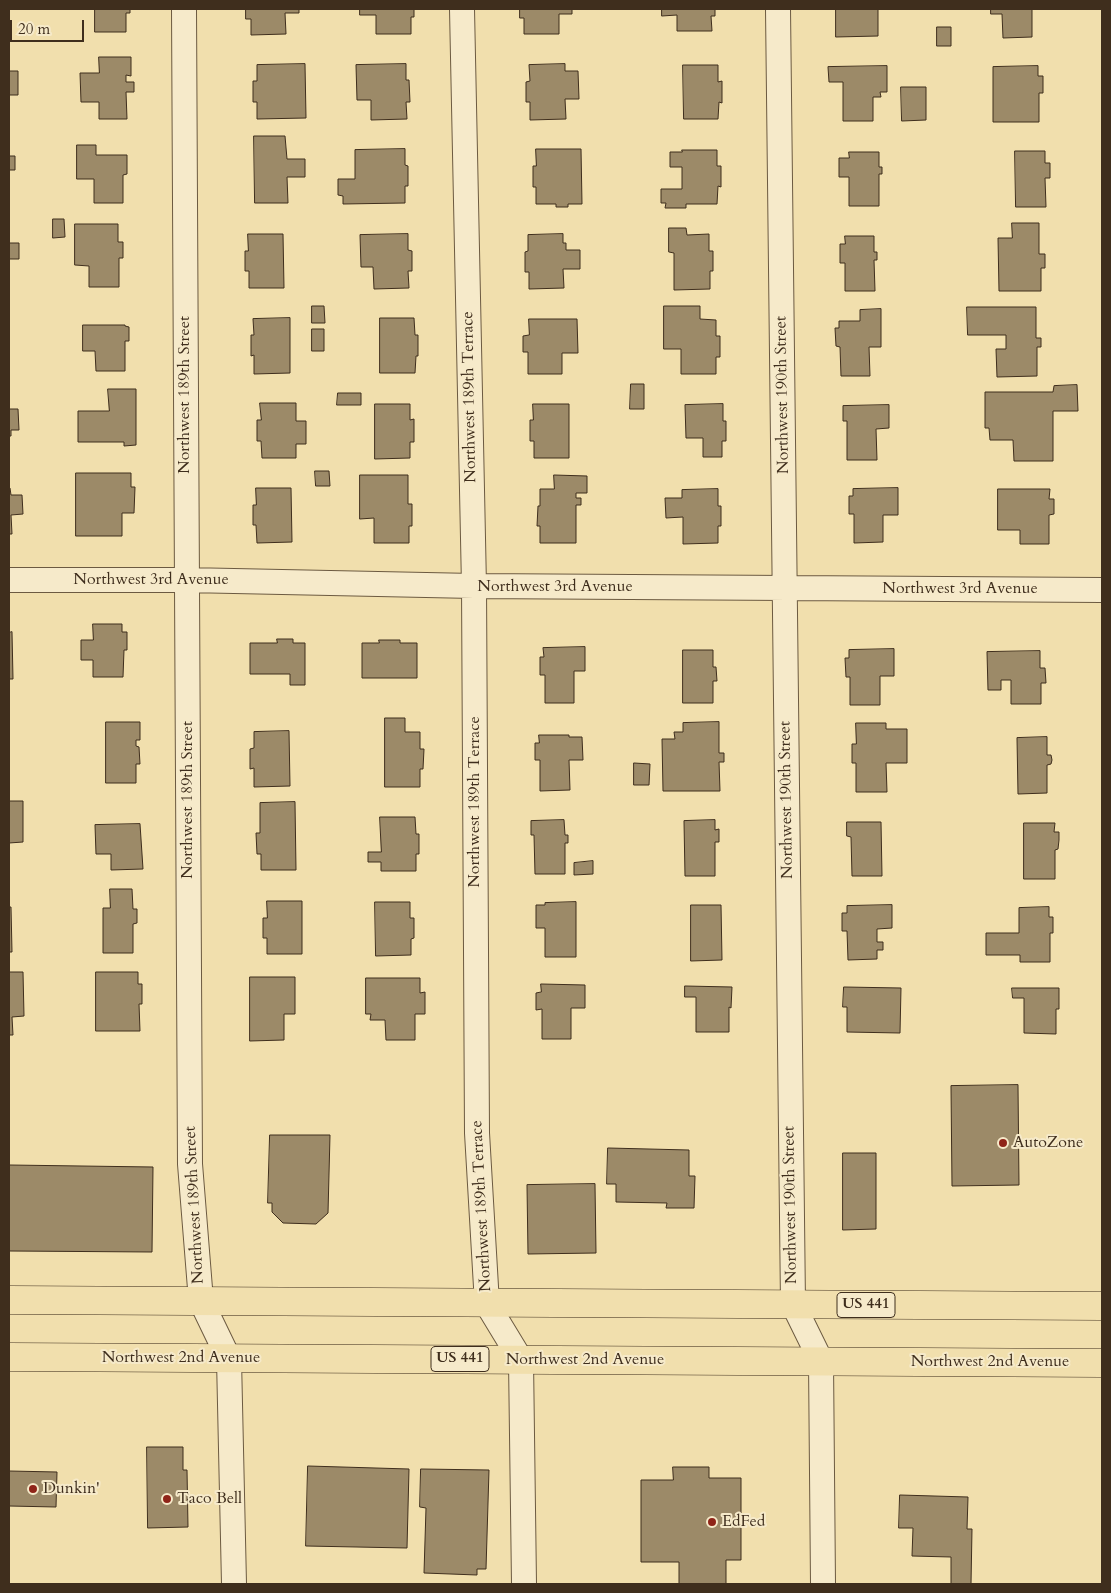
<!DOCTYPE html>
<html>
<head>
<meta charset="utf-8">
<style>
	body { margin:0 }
	#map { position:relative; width:1111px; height:1593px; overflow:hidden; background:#f1dfad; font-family:Cardo,serif }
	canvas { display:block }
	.frame { position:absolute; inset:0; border:10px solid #3f2e1d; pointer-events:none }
	.scale { position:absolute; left:10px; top:20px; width:74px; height:22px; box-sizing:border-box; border:2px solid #3f2e1d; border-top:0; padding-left:6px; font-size:15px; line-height:18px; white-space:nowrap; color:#3f2e1d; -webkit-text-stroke:4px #f6eaca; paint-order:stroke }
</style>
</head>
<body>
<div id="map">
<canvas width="1111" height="1593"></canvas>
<div class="frame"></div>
<div class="scale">20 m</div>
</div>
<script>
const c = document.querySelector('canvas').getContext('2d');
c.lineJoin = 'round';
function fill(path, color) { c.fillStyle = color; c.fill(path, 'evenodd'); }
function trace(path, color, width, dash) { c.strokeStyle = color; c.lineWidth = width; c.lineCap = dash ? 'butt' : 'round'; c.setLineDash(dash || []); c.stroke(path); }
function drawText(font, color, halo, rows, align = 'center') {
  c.font = font + ' Cardo,serif'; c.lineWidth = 4; c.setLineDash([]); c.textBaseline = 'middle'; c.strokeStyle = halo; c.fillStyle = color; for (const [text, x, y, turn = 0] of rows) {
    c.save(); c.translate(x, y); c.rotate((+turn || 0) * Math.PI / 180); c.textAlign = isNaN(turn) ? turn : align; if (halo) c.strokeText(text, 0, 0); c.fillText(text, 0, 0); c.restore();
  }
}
const building = new Path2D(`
	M95 9H130V13H126V32H95Z
	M246 9H299V13H285L286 34 251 35V19H246Z
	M360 9H414V17H411V34H376V15H360Z
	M520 9H572V14H559V34H524V18H520Z
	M662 9H715V16H711L712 31H677V15L662 16Z
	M836 9H878V36L836 37Z
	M991 9H1032V37L1003 38 1002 14H991Z
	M937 27H951V46H937Z
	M99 57H131V76L126 75V82H134V92H126L127 119H99V102H81L80 73H99Z
	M305 64 306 118 257 119V102H253V81H257V65Z
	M406 64V80H409L410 102H406L407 119 371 120V100H357L356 65Z
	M565 64V71H578L579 99H565L566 119 530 120V102H526V82L530 81 529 65Z
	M683 65H718V82L722 81V103L719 102 718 119H684Z
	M887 66V92H880L881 97H873V121H843V82H829L828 67Z
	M1038 66V76H1043V93H1039V122H993V67Z
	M9 71H18V95H9Z
	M901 87H926V120L902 121Z
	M254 136H285L287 159H305V177H287L288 203H255Z
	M77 145H96V155H127V174L123 175V203H94V179H77Z
	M405 149V165L408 166V186H405V203L343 204V196L338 195V179H355V150Z
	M536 149H581L582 204H568V207H556V204H536V187H533V166H536Z
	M682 150H717V166H721V187L718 186 717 204H686V208H665L666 203H661V189H682V167H670V152H682Z
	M1015 151H1045V163H1050V178H1045L1046 207H1016Z
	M849 152H879V167H882V174H879V206H849V177H839V158H849Z
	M9 156H15V170H9Z
	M53 219H64L65 237 53 238Z
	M1012 223H1039V254H1045V268H1041V291H999L998 238H1012Z
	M75 224H118V242H123V258H119V287H89V266L75 265Z
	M669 228H686L687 235 709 234V251H713V271H710V289L674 290V253L669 252Z
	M248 234H283L284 288H249V271H245V251H248Z
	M408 234V250L412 251V271H408L409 288 374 289 373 267H361L360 235Z
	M563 234V243H566V250H580V269H563L564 288 529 289V272H525V252L528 251V235Z
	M845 236H874V252H877V260H874L875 291H845V263H840V244H845Z
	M9 243H19V259H9Z
	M312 306H324L325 323H312Z
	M664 306H700V319L716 320V336H720V357H716V374H681V349H664Z
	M967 307H1036V338H1041V347H1037V376L997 377 996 349H1006V335H968Z
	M881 309V347H869L870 376H841L840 347 836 346 835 328H839V321H860V310Z
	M290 318V373L254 374V355L251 356V335H254L253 319Z
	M380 318H414L415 335H418V356H416L415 373H380Z
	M529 319H577L578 353H562V374H528V352H523V336L529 335Z
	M83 325H125V326L129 327V341H125V371H96L95 351H83Z
	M312 329H324V351H312Z
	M631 384H644V409H630Z
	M1077 385 1078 411H1053V461H1014L1013 440H990L989 428H985V392H1053L1054 386Z
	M108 389H136V445L124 446V442H78V411H109Z
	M338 393H361V405H337Z
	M260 403H296V421H306V444H296V458H262L261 441H257V420H261Z
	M375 404H410V420L414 419V442H410V458L375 459Z
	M533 404H569V458H534V441H530V420H533Z
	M723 404V421H726V441H722V457H703V438H686L685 405Z
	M889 405V428L876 429 877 460H847V421H843V406Z
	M9 409H18L19 430H11V436H9Z
	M315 471H329L330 486H316Z
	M76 473H131V487H135L134 513H122V536H76Z
	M360 475H408V504H412V526H409V543H374V518L360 519Z
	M554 475 587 476V493H576V498H581V505H576V543H540V526H537L538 506H540V489H554Z
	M9 488H10L11 495H22L23 514 11 515 12 534H9Z
	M256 488H291L292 542 257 543 256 525H253V505H256Z
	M898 488V515H883V542L854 543V514H849V496H853V489Z
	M718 489V506H721V526H718V543L683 544V517L666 518 665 498H682V490Z
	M998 489H1050L1049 499H1054V514L1049 515V544H1020V530H998Z
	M93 624H122V632H127V650H124L123 677H93V660H81V640H93Z
	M12 632 13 679H9V633Z
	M277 639H293V643H305V685H290V674H250V643H277Z
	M379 640H400V643H417V678H362V643H379Z
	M585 647V671H574V703H545V675H540V657H544L543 648Z
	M894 649V676H880V705H850V677H846L845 658H849V650Z
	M683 650H713V667H716L717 681H713V703H683Z
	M1040 651V668H1045L1046 683H1041V704H1011V680H1001V690H988L987 652Z
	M385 718H405V732H420V749H424L423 769H420V787H385Z
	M106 722H140V740H136V746L139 747 140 764H136V783H106Z
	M719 722V753H724V762H719L720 791H663L662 739H675L674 732H683V723Z
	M856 723H886V729H907V763H886L887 792H856V763H852V744H856Z
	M289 731 290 786 254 787V768L250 769V749L254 748V732Z
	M539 735H569V737H582L583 760H569L570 790 540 791V760H535V743H539Z
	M1047 737V755H1051L1052 760 1051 764 1047 765V793L1018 794 1017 738Z
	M634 763 650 764 649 785H634Z
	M9 801H23V842L9 843V866Z
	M295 802 296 870H261V854H257L256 833H260V803Z
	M380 817H415L416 834H419V854H416V871H381V862H368V852H381Z
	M564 820 565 835H568V843H565V874H535L534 835H531V821Z
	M715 820V830L719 829V842H715V876H685L684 821Z
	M847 822H881L882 876H852L851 837 847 836Z
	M1024 823H1055L1054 832H1059V840L1058 849 1055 850V879H1024Z
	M140 824 143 869 111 870V854H96L95 825Z
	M593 861V874L574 875V863Z
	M110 889H132L133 909H137V923L133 924V953H103V908H110Z
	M267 901H302V954H267V938H263V918H267Z
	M375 902H410V918H414V938L411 939V955L376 956Z
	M576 902V957H545V928H536V905H545V903Z
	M691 905H721L722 960 691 961Z
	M892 905V928L877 929V942H883V950H877V959L848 960 847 931H842V913H847V906Z
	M9 907H11L12 952H9Z
	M1049 907V917H1053V933H1050V962H1020V955H986V933H1019V908Z
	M9 972H23L24 1016 12 1017 13 1035H9Z
	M96 972H138V984H142V1004H139L140 1031H96Z
	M250 977H295V1014H284V1040L250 1041Z
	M366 978H420V993L425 992V1014H415V1040H386L385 1020H370L371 1014H366Z
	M541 984 585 985V1008H571V1039H542V1009L536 1010V993L541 992Z
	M685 986 732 987 731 1008 729 1007V1032H696V997H685Z
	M844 987 901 988 900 1033 847 1032V1007H843Z
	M1012 988H1059V1009H1056V1034L1024 1033V998H1013Z
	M1018 1085 1019 1185 952 1186 951 1086Z
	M270 1135H330L328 1213 316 1224 283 1223 272 1212V1203H268Z
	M608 1148 689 1150V1176H695L694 1208H666L667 1203 616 1202V1184H607Z
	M843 1153H876V1229L843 1230Z
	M9 1165 153 1167 152 1252 9 1251Z
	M595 1184 596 1253 528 1254 527 1185Z
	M147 1447H183V1470H187L188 1527 148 1528Z
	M308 1466 409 1469 407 1548 306 1546Z
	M673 1467H709V1478H741V1560H726V1584H679V1562H641V1480H673Z
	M421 1469 489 1470 486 1569H477V1575L424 1573 426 1508 420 1507Z
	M9 1471 57 1472 56 1507 9 1506Z
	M900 1495 968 1497 967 1529H972L971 1584H951V1557L912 1556 913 1528H899Z`);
fill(building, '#9c8a68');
trace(building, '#3f2e1d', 1);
const street = new Path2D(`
	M184 9 190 1164 201 1301 229 1359 234 1584
	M462 9 474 586 477 1133 487 1304 521 1360 524 1584
	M778 9 793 1304 821 1361 823 1584
	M9 580H186L474 586 1102 590`);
const primary = new Path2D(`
	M9 1300 1102 1306
	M9 1357 1102 1363`);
trace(street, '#6c5a41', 26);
trace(primary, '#3f2e1d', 29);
trace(street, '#f6eaca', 24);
trace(primary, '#f1dfad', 28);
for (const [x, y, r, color] of [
	[1003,1143,5,"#8f2418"],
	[33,1489,5,"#8f2418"],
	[167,1499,5,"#8f2418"],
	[712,1522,5,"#8f2418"]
]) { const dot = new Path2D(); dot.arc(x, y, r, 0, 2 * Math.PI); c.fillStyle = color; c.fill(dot); trace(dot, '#f6eaca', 2); }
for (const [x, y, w] of [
	[866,1305,58],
	[460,1359,58]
]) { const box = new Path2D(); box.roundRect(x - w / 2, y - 12.5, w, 25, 4); c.fillStyle = '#f6eaca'; c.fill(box); trace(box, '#3f2e1d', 1); }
drawText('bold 15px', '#3f2e1d', null, [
	["US 441",866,1305],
	["US 441",460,1359]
]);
drawText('16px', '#3f2e1d', '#f6eaca', [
	["Northwest 189th Street",185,395,-90],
	["Northwest 190th Street",783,395,-91],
	["Northwest 189th Terrace",470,397,-91],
	["Northwest 3rd Avenue",151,580],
	["Northwest 3rd Avenue",555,587],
	["Northwest 3rd Avenue",960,589],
	["Northwest 189th Street",188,800,-90],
	["Northwest 190th Street",787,800,-91],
	["Northwest 189th Terrace",475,802,-90],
	["Northwest 189th Street",195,1205,-93],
	["Northwest 190th Street",791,1205,-91],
	["Northwest 189th Terrace",482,1206,-93],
	["Northwest 2nd Avenue",181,1358],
	["Northwest 2nd Avenue",585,1360],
	["Northwest 2nd Avenue",990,1362]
]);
drawText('16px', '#3f2e1d', '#f6eaca', [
	["AutoZone",1013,1143],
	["Dunkin'",43,1489],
	["Taco Bell",177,1499],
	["EdFed",722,1522]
], 'left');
</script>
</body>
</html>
